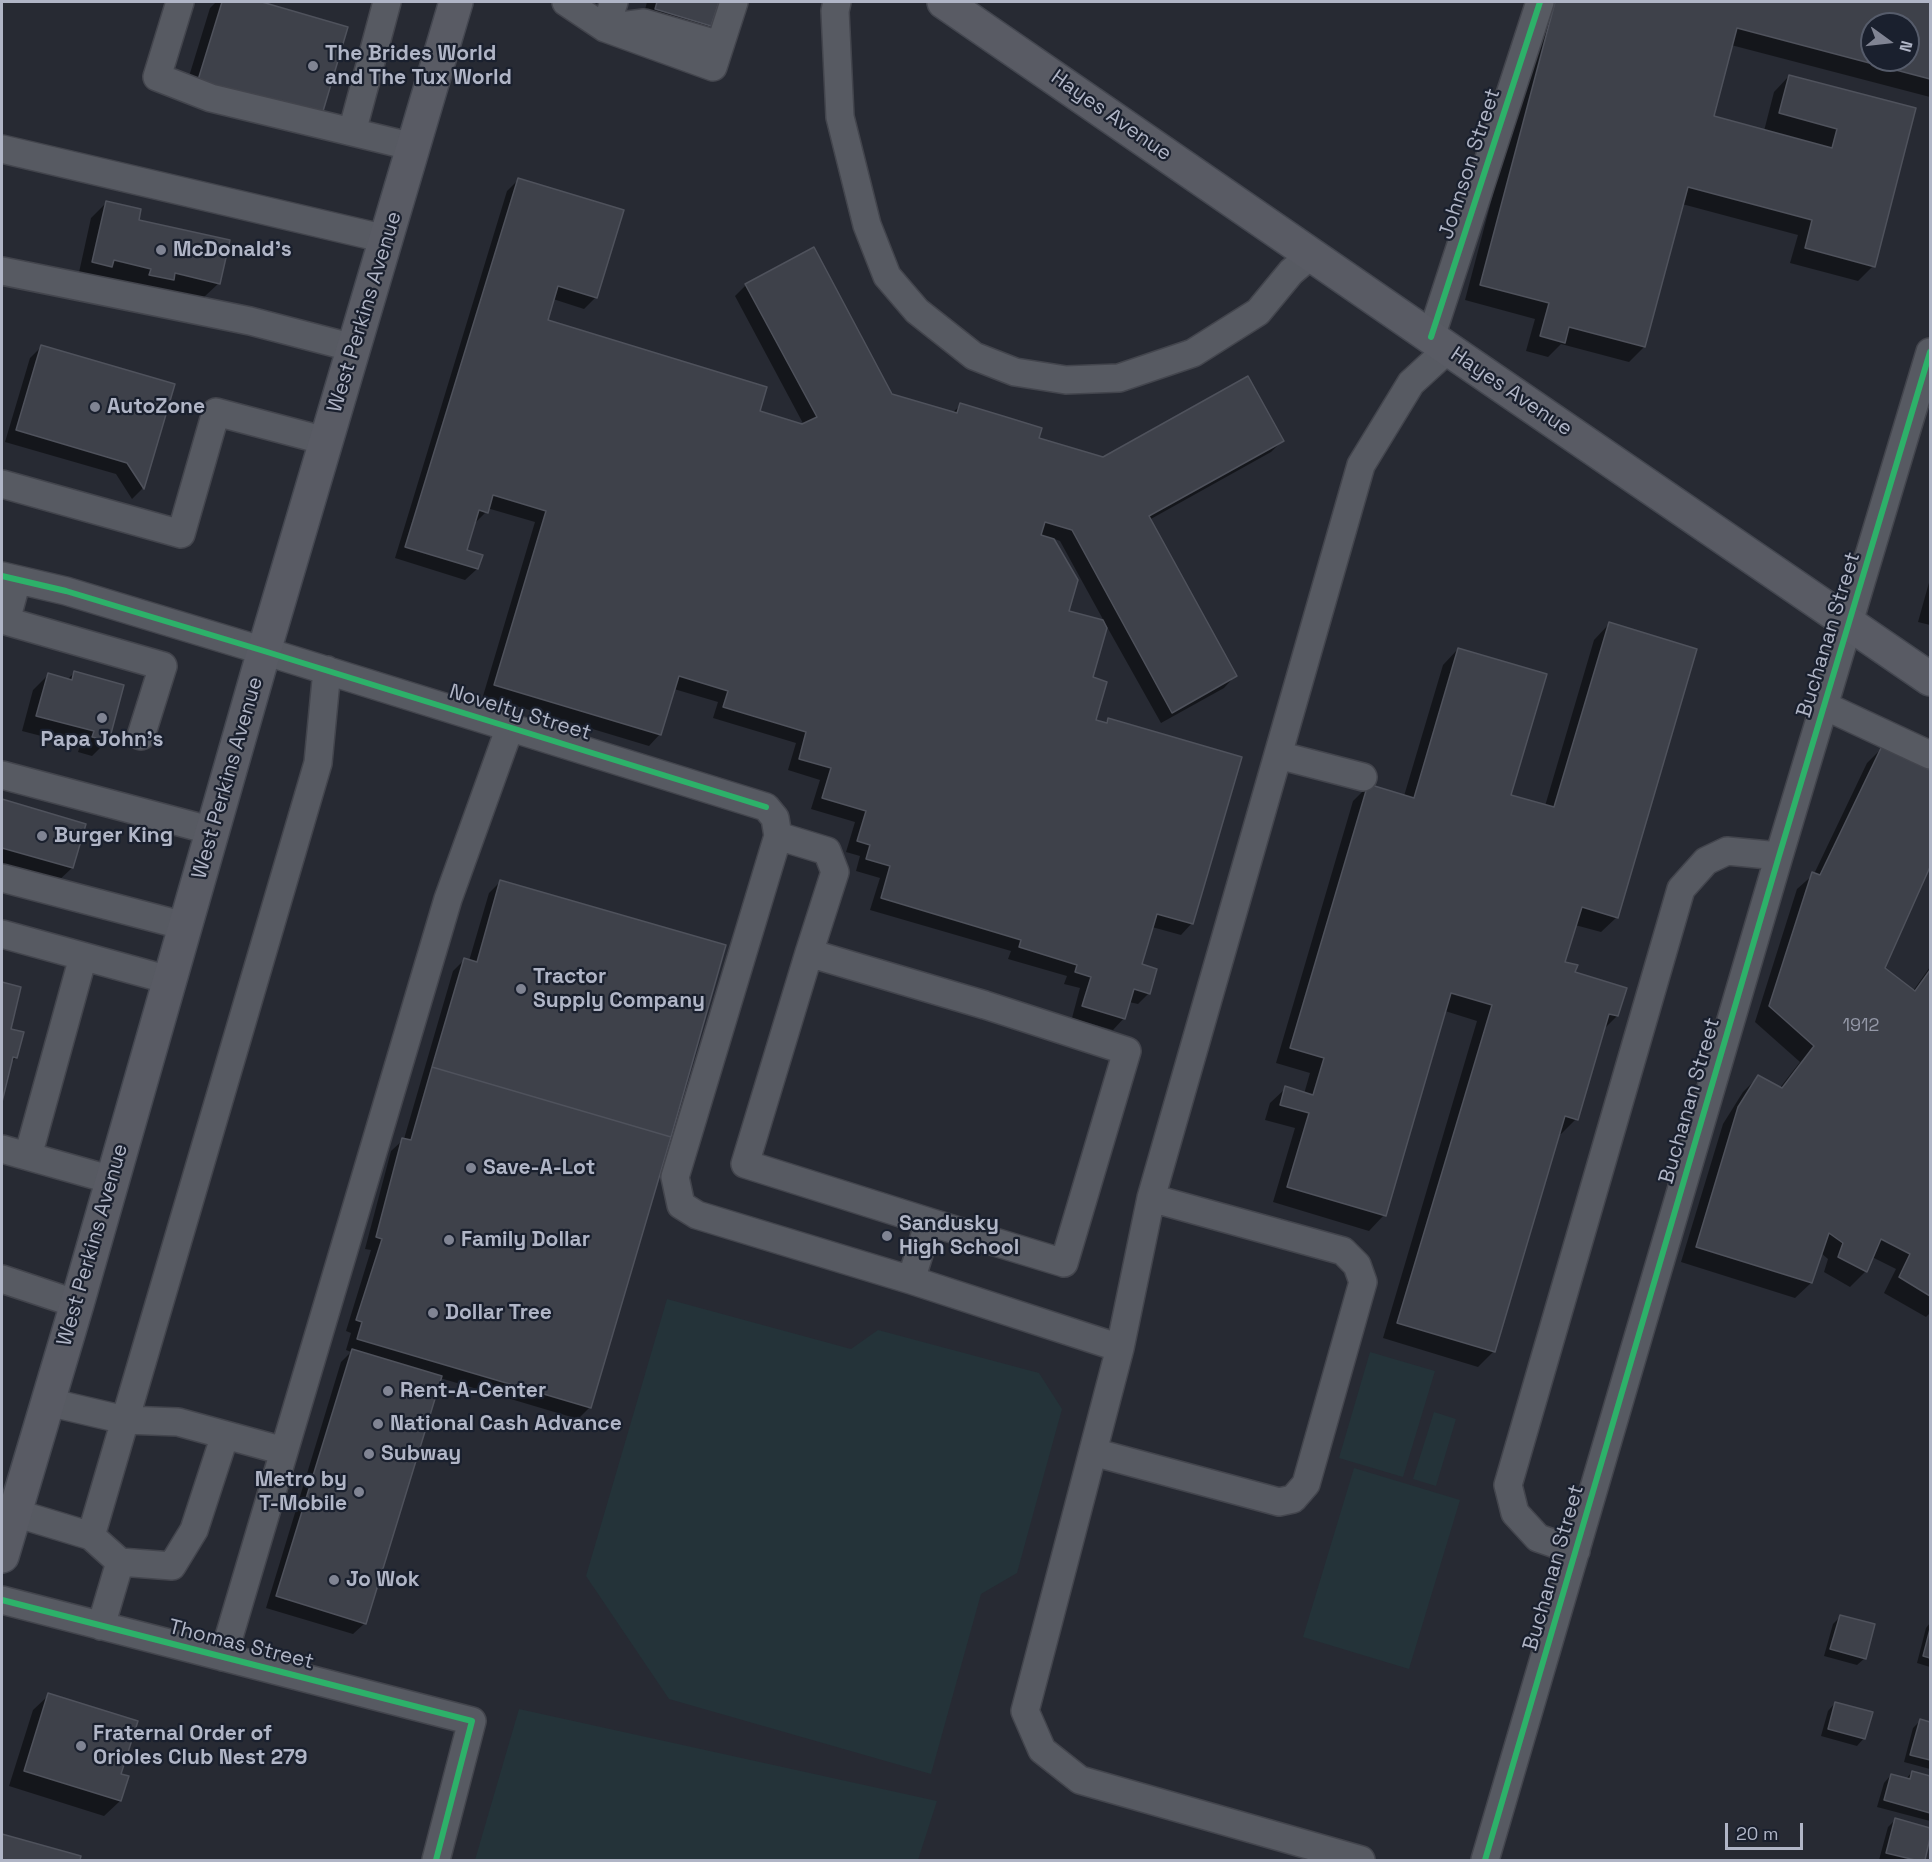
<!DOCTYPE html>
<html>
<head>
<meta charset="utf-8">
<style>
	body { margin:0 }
	#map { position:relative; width:1932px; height:1862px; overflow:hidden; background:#272a33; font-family:"Space Grotesk",sans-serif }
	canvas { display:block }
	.frame { position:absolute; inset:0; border:3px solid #b0b5c6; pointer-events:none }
	.north { position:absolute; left:1860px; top:12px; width:60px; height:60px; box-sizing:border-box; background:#1a202e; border:2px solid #565c6b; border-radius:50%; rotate:105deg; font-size:16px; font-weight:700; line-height:24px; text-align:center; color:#b0b5c6 }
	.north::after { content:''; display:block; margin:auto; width:21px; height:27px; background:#808493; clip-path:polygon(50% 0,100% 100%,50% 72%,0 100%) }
	.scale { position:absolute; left:1725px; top:1823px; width:78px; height:27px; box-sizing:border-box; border:3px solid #b0b5c6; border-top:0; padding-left:8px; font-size:18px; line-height:21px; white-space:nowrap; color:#b0b5c6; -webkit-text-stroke:4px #1a202e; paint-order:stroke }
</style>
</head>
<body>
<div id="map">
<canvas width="1932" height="1862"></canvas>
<div class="frame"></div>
<div class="north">N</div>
<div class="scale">20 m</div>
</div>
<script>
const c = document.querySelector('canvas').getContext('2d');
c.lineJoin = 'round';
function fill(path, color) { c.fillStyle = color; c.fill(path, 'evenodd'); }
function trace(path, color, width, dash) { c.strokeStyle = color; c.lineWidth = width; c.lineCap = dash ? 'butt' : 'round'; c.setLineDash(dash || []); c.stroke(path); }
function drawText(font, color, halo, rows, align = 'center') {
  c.font = font + ' "Space Grotesk",sans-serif'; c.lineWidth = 4.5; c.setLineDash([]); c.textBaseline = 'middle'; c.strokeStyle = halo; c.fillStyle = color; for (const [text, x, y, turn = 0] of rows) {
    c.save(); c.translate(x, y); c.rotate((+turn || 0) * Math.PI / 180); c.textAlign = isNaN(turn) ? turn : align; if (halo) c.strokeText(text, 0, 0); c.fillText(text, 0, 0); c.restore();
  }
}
fill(new Path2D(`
	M667 1299 851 1349 878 1330 1039 1373 1062 1409 1017 1573 981 1594 931 1774 669 1699 586 1576Z
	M1370 1352 1435 1371 1403 1477 1339 1458Z
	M1434 1412 1456 1419 1436 1486 1413 1479Z
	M1354 1468 1460 1500 1409 1669 1303 1637Z
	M519 1709 937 1801 918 1860H475Z`), '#243339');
fill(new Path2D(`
	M216 2H257L346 28 183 96 210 8Z
	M647 2H717L710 26 695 41 641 25Z
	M1544 2H1930V97L1731 45 1712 118 1764 131 1774 92 1789 76 1914 109 1873 266 1858 281 1790 263 1798 235 1682 204 1644 347 1629 362 1561 344 1548 357 1526 351 1535 319 1465 300ZM1872 24H1908V60H1872Z
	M519 179 596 297 584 309 553 299 546 321 758 412 805 427 735 296 746 285 891 395 952 413 961 405 1037 439 1103 459 1282 441 1271 452 1149 520 1235 676 1224 688 1161 723 1106 625 1091 678 1094 721 1104 724 1109 719 1192 923 1181 935 1152 927 1140 965 1149 993 1138 1004 1129 1002 1124 1018 1113 1030 1072 1018 1080 988 1064 984 1067 976 1008 959 1011 951 870 910 880 878 856 871 860 856 846 852 855 822 811 809 820 780 788 770 796 743 713 718 718 702 674 689 660 734 649 746 483 696 535 522 487 508 486 512 475 523 465 551 477 569 465 580 395 558 507 191ZM1052 538 1060 541 1105 623 1067 612Z
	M106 203 137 221 219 283 203 298 163 289 157 295 135 290 136 284 101 276 95 282 78 277 91 218Z
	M42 346 173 385 142 489 132 499 116 474 5 442 30 358Z
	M1930 579V625L1918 622Z
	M1609 624 1617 917 1601 932 1575 925 1563 963 1617 1016 1603 1030 1576 1119 1561 1134 1558 1133 1494 1351 1478 1367 1383 1338 1477 1021 1445 1011 1384 1215 1369 1231 1273 1202 1295 1128 1265 1120 1270 1103 1286 1088 1304 1094 1310 1073 1276 1063 1353 801 1368 786 1404 796 1443 665 1458 649 1509 796 1545 806 1594 640Z
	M74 673 107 741 92 756 78 752 80 746 22 731 33 690 48 675 67 680Z
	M1882 748 1930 772V863L1883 968 1913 991 1930 967V1313L1926 1317 1884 1293 1896 1269 1872 1257 1866 1271 1850 1287 1824 1272 1828 1259 1821 1253 1811 1283 1795 1298 1681 1262 1723 1124 1743 1092 1758 1077 1779 1089 1800 1062 1755 1022 1797 889 1814 874 1867 763Z
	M2 801 84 825 72 868 56 883 2 867Z
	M500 882 590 1407 578 1419 440 1378 365 1623 353 1634 266 1608 341 1362 351 1352 346 1350 351 1333 346 1331 371 1250 365 1249 391 1151 404 1139 453 971 464 960 469 961 489 893Z
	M2 983 20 988 9 1030 16 1058 10 1063 2 1096Z
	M1840 1617 1865 1658 1857 1665 1824 1656 1833 1624Z
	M1930 1623V1667L1917 1663 1926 1628Z
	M49 1695 119 1775 120 1801 104 1816 9 1786 33 1710Z
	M1835 1703 1864 1738 1857 1746 1821 1736 1828 1711Z
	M1920 1721 1930 1723V1769L1904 1762 1913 1728Z
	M1912 1772 1930 1777V1821L1877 1807 1884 1783 1891 1775 1906 1779Z
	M1895 1820 1930 1829 1923 1860H1879L1888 1827Z
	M2 1836 79 1858 78 1860H2Z`), '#0007');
const building = new Path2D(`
	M222 2H262L348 27 321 118 198 80Z
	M657 2H719L711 26 655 9Z
	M1555 2H1930V79L1737 28 1714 116 1832 148 1837 129 1779 113 1789 75 1916 108 1875 267 1805 248 1812 220 1688 187 1645 347 1569 327 1565 343 1540 336 1549 303 1480 285ZM1872 24H1908V60H1872Z
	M518 178 624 210 597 298 558 286 548 320 767 387 760 411 802 424 817 417 745 284 814 247 892 394 957 413 960 403 1003 416 1042 428 1039 438 1103 457 1248 376 1284 441 1149 516 1237 676 1172 713 1072 530 1045 522 1041 535 1054 539 1078 580 1069 611 1103 620 1107 628 1093 677 1107 682 1096 720 1107 723 1108 718 1242 757 1193 924 1157 914 1142 964 1157 969 1150 994 1134 989 1125 1019 1082 1006 1091 977 1075 972 1077 965 1019 947 1021 940 881 898 890 866 866 859 870 845 857 841 866 811 822 798 831 768 799 759 806 732 723 707 728 691 679 676 661 735 494 685 546 511 493 495 488 513 479 510 467 550 483 555 478 569 405 547Z
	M106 201 141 209 139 220 230 240 220 284 175 273 174 280 149 275 151 269 114 260 112 267 92 262Z
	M41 345 175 384 144 489 127 463 16 430Z
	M1609 622 1697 649 1618 918 1582 907 1565 962 1578 965 1575 972 1627 988 1618 1016 1609 1014 1578 1120 1565 1116 1495 1352 1397 1323 1492 1005 1451 993 1386 1216 1287 1187 1309 1113 1280 1105 1285 1086 1313 1095 1324 1058 1290 1048 1368 784 1414 798 1458 648 1547 674 1511 795 1554 807Z
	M74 671 124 685 109 741 92 737 94 731 36 716 48 673 72 680Z
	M1882 746 1930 770V867L1885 968 1915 991 1930 970V1296L1899 1277 1910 1254 1881 1239 1867 1272 1838 1257 1843 1243 1829 1233 1812 1283 1696 1247 1738 1107 1758 1075 1782 1088 1814 1046 1769 1006 1812 872 1820 875Z
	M2 799 86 824 73 868 2 848Z
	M500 880 726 945 671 1137 432 1067 464 958 477 962Z
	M2 982 21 987 11 1029 24 1032 17 1058 13 1057 2 1102Z
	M432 1067 671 1137 591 1408 357 1339 362 1322 356 1320 382 1239 376 1237 402 1138 411 1140Z
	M352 1349 442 1376 366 1624 276 1596Z
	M1840 1615 1875 1624 1866 1659 1830 1649Z
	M1930 1629V1658L1923 1656Z
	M48 1693 138 1721 121 1774 129 1776 121 1801 24 1771Z
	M1835 1702 1873 1712 1865 1739 1828 1729Z
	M1920 1719 1930 1722V1760L1910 1755Z
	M1912 1771 1930 1776V1813L1884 1800 1891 1774 1910 1779Z
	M1895 1818 1930 1828V1838L1925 1860H1915L1886 1853Z
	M2 1834 81 1856 80 1860H2Z`);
fill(building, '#3e414a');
trace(building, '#4f525c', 1.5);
const minor = new Path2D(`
	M180 2 157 77 211 98 414 147
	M566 2 605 28 713 67 734 2
	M614 2 605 28 644 23 720 45
	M837 2 835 11 840 117 867 225 887 276 917 311 974 356 1015 372 1066 380 1119 378 1193 353 1258 312 1291 272 1312 254
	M352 132 387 2
	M2 149 386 239
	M2 271 250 321 354 348
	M1431 337 1540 2
	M2 484 181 534 216 412 326 441
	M2 576 66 591 264 651 766 807 775 818 778 836 675 1177 681 1205 697 1215 911 1280 1120 1348
	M17 580 6 621 163 666 141 736
	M1825 706 1930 755
	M1278 755 1363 777
	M2 775 213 831
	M778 836 827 851 835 872 809 953 985 1005 1127 1051 1064 1263 929 1222 911 1280
	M2 878 185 926
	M2 934 169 980
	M809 953 745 1164 929 1222
	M2 1149 112 1180
	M28 1156 83 957
	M2 1279 77 1304
	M48 1402 125 1420 178 1422 284 1451
	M1093 1452 1279 1502 1293 1499 1306 1484 1363 1282 1357 1265 1343 1251 1151 1198
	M2 1509 91 1536 120 1562 101 1626
	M91 1536 318 763 327 670
	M1576 1551 1538 1538 1515 1513 1508 1485 1681 889 1706 861 1727 851 1779 856
	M120 1562 172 1566 194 1530 225 1435
	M2 1600 472 1721 436 1860
	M223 1657 448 899 510 727
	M1361 1860 1080 1780 1042 1750 1025 1711 1120 1348 1151 1198 1361 465 1411 383 1448 349
	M1485 1860 1779 856 1930 352`);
const major = new Path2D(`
	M944 2 1448 349 1930 679
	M2 1556 77 1304 264 651 456 2`);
trace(minor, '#43454d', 30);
trace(major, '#444750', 36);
trace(minor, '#575a62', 27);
trace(major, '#595b64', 33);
trace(new Path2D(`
	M1431 337 1540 2
	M2 576 66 591 264 651 766 807
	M2 1600 472 1721 436 1860
	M1485 1860 1779 856 1930 352`), '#2db169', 6);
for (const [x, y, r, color] of [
	[313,66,6,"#808493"],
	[161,250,6,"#808493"],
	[95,407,6,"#808493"],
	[102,718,6,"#808493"],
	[42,836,6,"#808493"],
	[521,989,6,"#808493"],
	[471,1168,6,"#808493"],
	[887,1236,6,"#808493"],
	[449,1240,6,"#808493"],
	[433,1313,6,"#808493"],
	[388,1391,6,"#808493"],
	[378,1424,6,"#808493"],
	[369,1454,6,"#808493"],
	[359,1492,6,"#808493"],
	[334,1580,6,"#808493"],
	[81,1746,6,"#808493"]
]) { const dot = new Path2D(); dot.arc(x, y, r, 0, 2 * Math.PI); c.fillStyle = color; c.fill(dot); trace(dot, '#1a202e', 2); }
drawText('18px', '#9498a7', null, [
	["1912",1861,1026]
]);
drawText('bold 21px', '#b0b5c6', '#1a202e', [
	["The Brides World",325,54],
	["and The Tux World",325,78],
	["McDonald's",173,250],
	["AutoZone",107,407],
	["Papa John's",102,740,"center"],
	["Burger King",54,836],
	["Tractor",533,977],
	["Supply Company",533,1001],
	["Save-A-Lot",483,1168],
	["Sandusky",899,1224],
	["High School",899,1248],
	["Family Dollar",461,1240],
	["Dollar Tree",445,1313],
	["Rent-A-Center",400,1391],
	["National Cash Advance",390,1424],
	["Subway",381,1454],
	["Metro by",347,1480,"right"],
	["T-Mobile",347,1504,"right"],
	["Jo Wok",346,1580],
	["Fraternal Order of",93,1734],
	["Orioles Club Nest 279",93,1758]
], 'left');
drawText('21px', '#b0b5c6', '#1a202e', [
	["Hayes Avenue",1111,116,35],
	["Johnson Street",1470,164,-72],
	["West Perkins Avenue",365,312,-73],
	["Hayes Avenue",1511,392,34],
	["Buchanan Street",1829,635,-73],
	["Novelty Street",520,713,17],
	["West Perkins Avenue",228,778,-74],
	["Buchanan Street",1690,1101,-74],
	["West Perkins Avenue",93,1245,-74],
	["Buchanan Street",1554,1568,-74],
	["Thomas Street",241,1645,14]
]);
</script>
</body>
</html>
